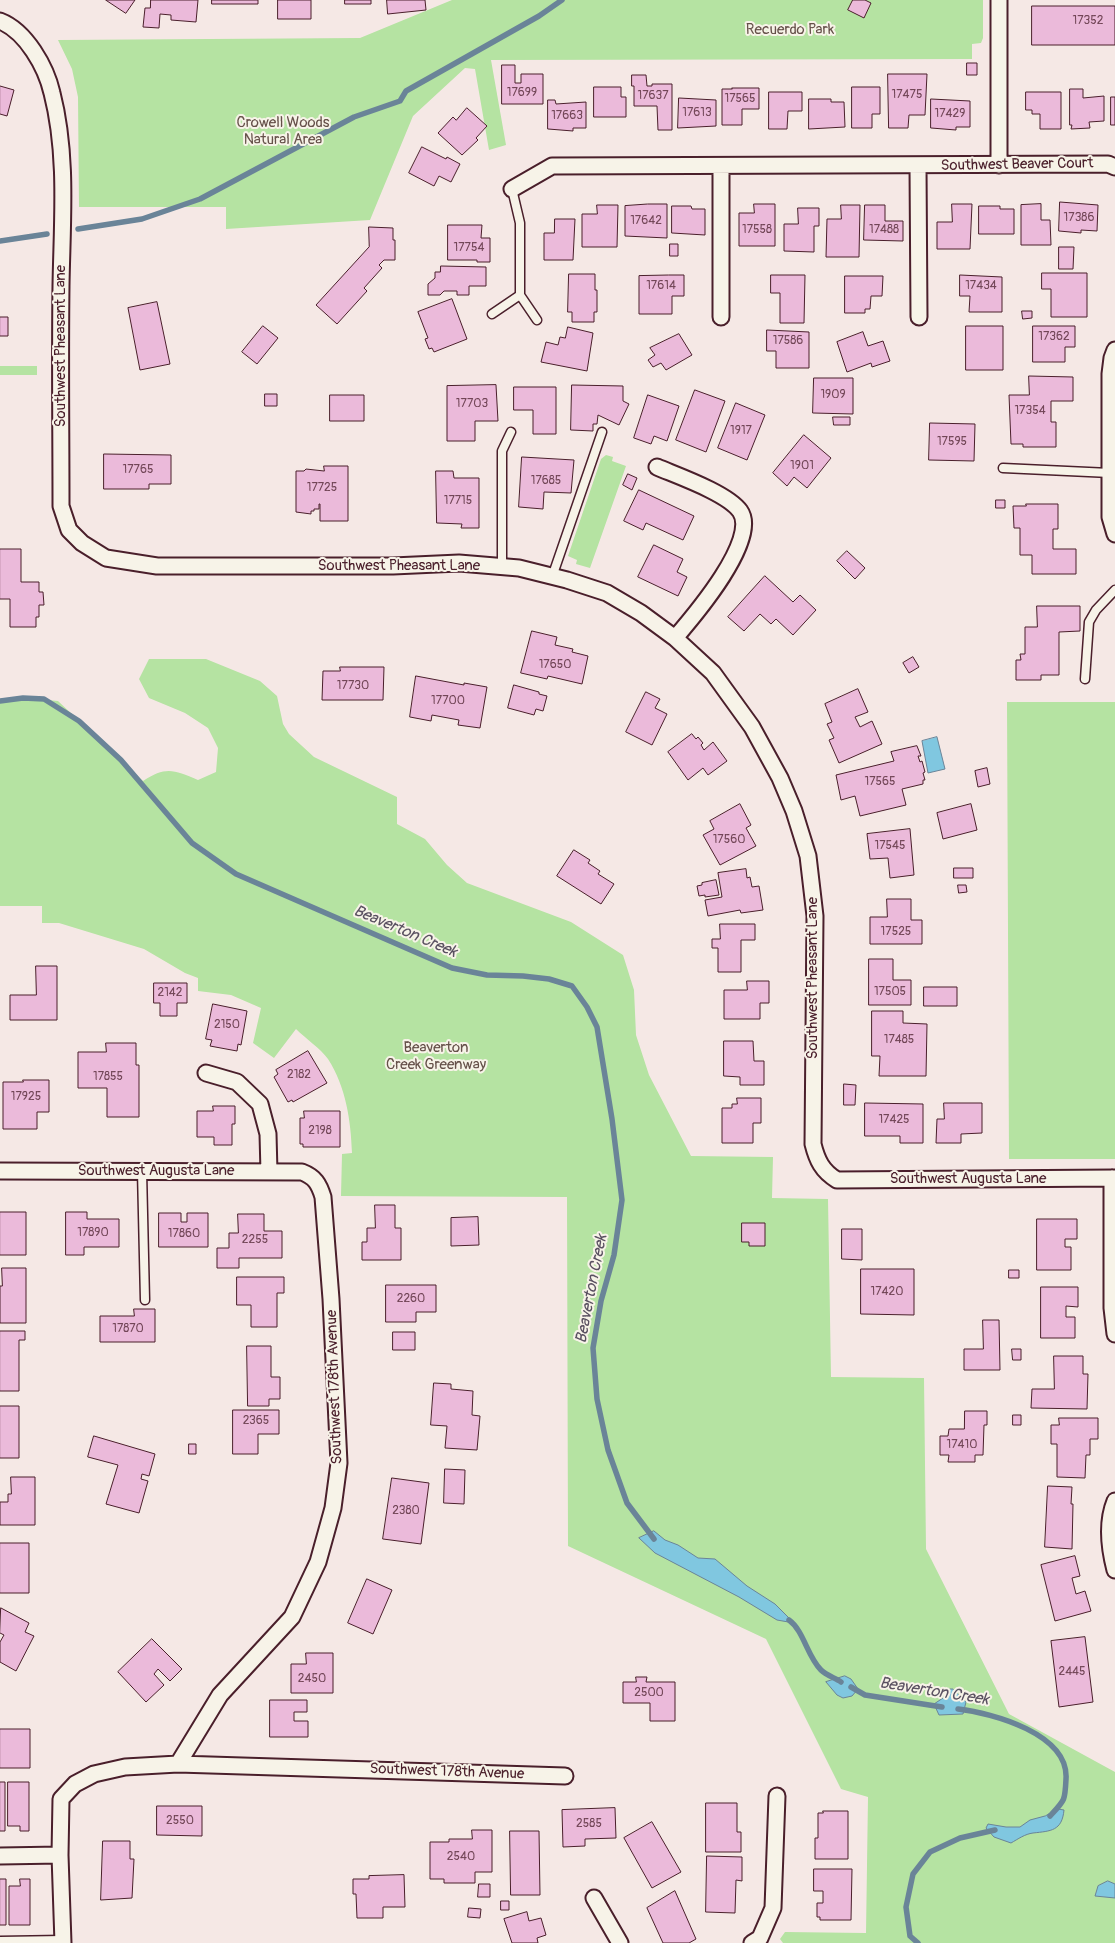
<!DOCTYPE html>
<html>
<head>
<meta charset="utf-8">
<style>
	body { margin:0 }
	canvas { display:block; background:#f5e8e5 }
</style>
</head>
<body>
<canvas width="1115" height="1943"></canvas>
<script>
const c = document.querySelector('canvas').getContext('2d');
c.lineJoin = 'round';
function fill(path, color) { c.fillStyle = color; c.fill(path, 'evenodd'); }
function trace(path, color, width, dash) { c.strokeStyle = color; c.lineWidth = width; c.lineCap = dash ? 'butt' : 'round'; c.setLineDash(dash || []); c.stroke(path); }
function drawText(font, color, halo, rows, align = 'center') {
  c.font = font + ' Pangolin,sans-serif'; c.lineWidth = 4; c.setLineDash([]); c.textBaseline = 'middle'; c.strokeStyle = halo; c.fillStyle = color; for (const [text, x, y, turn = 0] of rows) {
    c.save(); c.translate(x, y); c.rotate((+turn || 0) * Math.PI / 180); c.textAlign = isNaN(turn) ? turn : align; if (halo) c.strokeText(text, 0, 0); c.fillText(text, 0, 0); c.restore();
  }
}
fill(new Path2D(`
	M452 0H983V38L981 43 972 44V59L491 60 506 145 489 150 475 69 465 68 413 116 370 220 226 229V207H79L78 97 72 69 58 40 360 38Z
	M0 366H37V375H0Z
	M606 455 613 457 612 461 626 466 590 568 576 564 577 560 568 556 601 459Z
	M149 659H206L260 681 277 696 283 724 289 734 314 757 397 797V824L425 839 447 865 467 883 571 922 623 955 634 990 636 1035 649 1075 691 1156 773 1157 772 1198 828 1199 831 1377 924 1378 926 1549 1009 1714 1115 1772V1943H783L780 1939 785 1932 866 1933 868 1797 841 1789 766 1639 568 1546 567 1197 341 1196 342 1154 352 1153C351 1121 346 1087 328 1059 320 1048 306 1039 296 1029L274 1058 253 1043 261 1008 231 995 198 991V978L185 973 144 949 59 923H42V906H0V701L28 698 58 701 143 781C166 766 174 770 198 780L216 772 218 748 208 728 185 713 149 698 139 679Z
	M1007 702H1115V1159H1009Z`), '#b5e3a2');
const water = new Path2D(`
	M937 737 945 769 928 773 922 741Z
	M654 1531 665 1540 678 1545 698 1558 715 1559 747 1586 775 1604 794 1623 777 1620 739 1597 655 1553 639 1538Z
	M845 1676 851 1679 858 1689 852 1696 843 1698 837 1695 826 1682Z
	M948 1689H953L966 1702 963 1714 939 1715 934 1704 943 1698Z
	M1058 1809 1064 1810C1062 1831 1051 1831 1033 1833 1025 1834 1018 1839 1011 1843L994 1837 986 1828 988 1824 1006 1827H1020L1030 1820 1045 1816Z
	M1108 1881 1115 1884V1898L1095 1896 1098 1886Z`);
fill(water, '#80c7e0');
trace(water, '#6a8498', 1);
trace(new Path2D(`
	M78 229 142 219 200 199 354 117 400 101 406 91 539 16 562 0
	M0 241 47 234
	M0 701 23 698 44 699 79 721 121 760 192 843 236 874 452 968 487 975 523 976 549 979 572 986 587 1007 597 1027 612 1119 622 1200 614 1255 601 1301 593 1348 597 1399 608 1450 627 1503 654 1539
	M789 1620C804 1631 807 1656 821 1670 826 1675 835 1678 841 1682
	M851 1687 865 1695 942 1707
	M958 1709C993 1713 1069 1734 1066 1779 1065 1801 1065 1800 1050 1816
	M918 1943 910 1936 906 1907 913 1874 930 1852 960 1838 995 1830`), '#6a8498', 5.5);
const building = new Path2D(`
	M106 0H135L126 13Z
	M151 0H198L196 22 171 20V15L160 14 159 28 143 27 145 8H150Z
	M212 0H258V4H212Z
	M278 0H311V19H278Z
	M345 0H371V4H345Z
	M387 0H425L426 10 388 14Z
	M853 0H865L871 3 864 18 848 10Z
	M1032 6H1115V45H1032Z
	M967 63H977V75H967Z
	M502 65H515V83H521V74H543V104H502Z
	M888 74H927L925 115H909L908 128H889Z
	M632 75H646L647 86H652V84H672V130H658L657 106H634V86H632Z
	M0 86 14 90 7 116 0 114Z
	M594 87H621V97H626V117H594Z
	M852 87H880V114H872V128H852Z
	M732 88H759V109H742V125H722V89H732Z
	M1070 89H1083V98L1104 96V121L1089 122 1090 128 1071 129 1072 125H1070Z
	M769 92H802V111H788L787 129H769Z
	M1026 92H1061V129H1040V114H1032V110H1026Z
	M1111 97H1115V125H1111Z
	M679 98 716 100V126L678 128Z
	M809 99H831V102H844L845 127 809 129Z
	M931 99 970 101V127H956V130L931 128Z
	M548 100H555L556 104 586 102V128H573V131L548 129Z
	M467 108 487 126 476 138 478 140 462 155 438 133 453 117 456 120Z
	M422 147 446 159 447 157 460 164 451 182 439 176 434 186 409 173Z
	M1060 202 1098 205 1097 231 1081 230V233L1059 231Z
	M648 204H667V238L625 236V206Z
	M754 204H775V246H739V213H754Z
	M952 204H972L970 249H937V222H952Z
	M1041 204V220H1050L1051 245H1021V205Z
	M597 205H618L617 247H582V214H597Z
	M841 205H860L859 257H826L827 219H841Z
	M865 205H885V221H903V241L864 240Z
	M672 206H691L692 209H705V235L672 233Z
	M979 206H1000V209H1014V234H979Z
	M798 208H819V226H814V252L784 251V224H798Z
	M555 219H575L573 260H544V233H554Z
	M448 225H482L481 238H490V262H477V260H448Z
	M369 227 393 228V240H395V260H384L379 265 382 268 364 288 367 291 337 324 316 305 369 247Z
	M670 244H678V256H670Z
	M1059 247H1074L1073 269H1059Z
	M441 266 486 267V286H469V295H457V291H444L440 295H428V284L435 278V272H440Z
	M1042 273H1087V317H1051V289H1042Z
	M569 274H595V290H597V312H594V322H572V312H568Z
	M669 275H684V296H672V314H639V276Z
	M771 275H805L804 323H780V293H771Z
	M960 275 1002 277V312H969L970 296H960Z
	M845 276H883L882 296H871L870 309H865V313H845Z
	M452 299 467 339 434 352 432 348 429 349 425 339 428 338 418 312Z
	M157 302 170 364 140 370 128 308Z
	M1022 311H1032V318L1023 319Z
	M0 317H8V336H0Z
	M263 326 278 338 257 364 242 352Z
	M966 326H1003V370H966Z
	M1033 326H1075V347H1065V362H1033Z
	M568 327 593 333 587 371 541 362 546 342 558 345 560 337 565 338Z
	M767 330 809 332V368H776V351H767Z
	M863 332 868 346 883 341 890 361 872 367 871 363 847 372 837 342Z
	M679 334 692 355 666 370 661 363 653 367 648 360 655 355 650 348Z
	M1029 376 1073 377V401H1051V422H1056V447H1023V444H1011L1009 395H1029Z
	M814 378H853V414L813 413Z
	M496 385 498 421H475V441H447V386Z
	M572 385 623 386V401L629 404 619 425 598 415 597 424H593V431L571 430Z
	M514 387H556V434H533V410H514Z
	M695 390 725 401 706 452 676 440Z
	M265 394H277V406H265Z
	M330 395H364V421H330Z
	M648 395 679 406 667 441 654 436 651 444 634 438Z
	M736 403 765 415 747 460 718 448Z
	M833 417H850V425H834Z
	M930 423 975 424 974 461 929 460Z
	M804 435 831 458 807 488 794 477 787 486 773 473Z
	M104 454 171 455V484H149V489H104Z
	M522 457 574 460 571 493 544 492 543 509 519 507Z
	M324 466H348V521H320V504H319V509H314V511H311V514L296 512V471H304L306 469 324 471Z
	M436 471H453L454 478H479V528H461L462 524 437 523Z
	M628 474 637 478 632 490 623 485Z
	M639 490 694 516 683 540 646 523 643 530 624 521Z
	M996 500H1005V508H996Z
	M1026 504H1058V529H1053V549H1076V574H1032V555H1020V528H1014L1013 506H1026Z
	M654 545 683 559 677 572 687 577 678 596 638 577Z
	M0 549H21V582H39V592H43L44 605H39V617H36V627H10V599H0Z
	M847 551 865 568 855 579 837 561Z
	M765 576 793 602 800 595 816 610 793 635 776 619 771 624 760 614 744 631 728 617Z
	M1037 606H1080V631L1059 632V675H1041V680H1016V660H1021L1020 654H1025V627H1037Z
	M532 631 557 637 555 645 573 649 572 652 588 656 582 684 548 676 547 679 521 673Z
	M913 657 919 667 909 673 903 663Z
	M340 667H384L383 700H322L323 671H340Z
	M416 676 464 685V683L487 687 480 728 458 725 459 720 432 715 431 721 410 717Z
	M514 685 539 692V694L547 696 543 711 536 709 534 715 508 708Z
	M858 689 868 712 855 717 860 727 872 721 882 744 839 763 829 740 834 738 827 724 832 722 825 704Z
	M646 692 660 699 655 708 667 714 652 745 626 732Z
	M692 734 696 739 698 737 703 743 701 745 704 750 713 742 727 761 708 775 703 768 688 780 668 752Z
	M917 746 921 756H918L920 762 922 761 925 772 923 773 925 780H923V784L902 789 906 805 860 816 855 796 841 800 836 775 894 761 891 752Z
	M987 768 990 784 978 787 975 771Z
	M740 804 751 825 746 828 756 846 720 865 703 835 714 829 710 821Z
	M971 804 977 830 943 839 937 813Z
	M910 829 914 875 890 878 888 858 870 859 867 834Z
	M574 850 590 860 588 863 600 871 598 874 614 884 601 904 557 876Z
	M954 868H973V878H954Z
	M746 869 747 878 750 877 752 887 759 886 763 910 741 913 740 910 708 916 705 900 722 897 718 873Z
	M716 880 719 895 705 897V895L699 896 697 886 702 885V883Z
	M958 885H966L967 892 959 893Z
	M887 899H911V920H922V944H870V917H887Z
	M720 924H755V940H741V972H718V948H712V939H720Z
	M869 959H893V980H911V1005H869Z
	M36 966H57V1020H10V995H36Z
	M747 981H769V1003H760V1019H724V990H747Z
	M154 983H187V1003H177V1016H160V1003H154Z
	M924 987H957V1006H924Z
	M213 1004 247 1011 241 1045 238 1044 237 1051 210 1046 212 1040 206 1039Z
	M872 1011H903V1023L927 1024 926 1076H879L880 1056H872Z
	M724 1041H753L754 1061H764V1085H740V1077L724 1076Z
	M106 1043H136V1065H139V1117H107V1088H78V1052H106Z
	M308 1051 327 1083 293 1102 292 1100 288 1102 274 1077 278 1074 276 1070Z
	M23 1080H49V1112H37V1129H3V1082H23Z
	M844 1084 856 1085 855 1105H844Z
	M737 1098H761V1123H753V1143H722V1108H732V1104H737Z
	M865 1103 923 1104V1143H900V1136H865Z
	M944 1103H982V1133L961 1134V1143H936L937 1119H944Z
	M213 1106H235V1124H232V1145H214V1137H197V1111H213Z
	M304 1111H340V1147H303V1144H300V1118H304Z
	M375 1205H395V1228H401V1260H362V1242H367V1228H375Z
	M0 1212H26V1255H0Z
	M66 1212H87V1219H119V1247H84V1255H66Z
	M159 1213H181V1222H187V1213H208V1247H159Z
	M238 1214H264V1231H282V1258H239V1268H217V1248H229V1233H238Z
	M478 1217 479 1245 451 1246V1218Z
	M1037 1219H1077V1239H1065V1247H1071V1270H1037Z
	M742 1223H765V1246H749V1242H742Z
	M842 1229H862V1260L842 1259Z
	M2 1268H26V1323H0V1286H2Z
	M861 1269H914V1315L861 1314Z
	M1009 1270H1019V1278H1009Z
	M237 1277H284V1293H277V1327H251V1305H237Z
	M386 1285H436V1312H416V1322H386Z
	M1041 1287H1078V1307L1066 1306V1317H1075V1338H1041Z
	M134 1309H155V1342H100V1316H134Z
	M983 1320H999L1000 1370H964V1349H983Z
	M0 1331H25V1340H19V1391H0Z
	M393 1332H415V1350H393Z
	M247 1346H271V1377H280V1399H269V1406H248Z
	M1012 1349H1021V1360H1013Z
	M1054 1356H1083V1374H1088L1087 1409 1031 1408 1032 1389H1054Z
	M434 1383 451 1384V1389L473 1391 472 1415 480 1416 477 1450 445 1448 447 1426 431 1425Z
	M0 1406H19V1458H0Z
	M233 1410H279V1434H258V1454H233Z
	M965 1411H987V1425H984L983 1455H975V1462H948L949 1455H940V1436H948L949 1429H964Z
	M1013 1415H1021V1425H1013Z
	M1059 1418H1098V1439H1090V1455H1086L1085 1478 1057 1477V1444H1051V1425H1059Z
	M94 1436 155 1454 149 1476 142 1474 141 1479 148 1481 139 1513 106 1504 118 1465 88 1457Z
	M189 1444H196V1454H189Z
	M445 1469 465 1470 464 1504 444 1503Z
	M11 1477H35V1525H0V1502H8V1494H11Z
	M392 1478 429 1483 421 1544 383 1539Z
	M1048 1486 1072 1487 1071 1504H1073L1072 1549 1045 1547Z
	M0 1543H29V1593H0Z
	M1075 1556 1080 1576 1072 1578 1076 1594 1085 1591 1091 1611 1055 1621 1041 1565Z
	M367 1579 392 1590 373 1634 348 1623Z
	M1 1608 29 1623 25 1632 34 1636 16 1671 0 1662V1642L4 1635 0 1633Z
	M1085 1637 1093 1702 1059 1707 1051 1641Z
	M152 1639 182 1669 170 1681 158 1669 154 1674 164 1685 146 1702 118 1672Z
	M306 1653H333V1693H291V1664H306Z
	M636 1677H647L646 1682H675V1721H650V1703H623V1682H636Z
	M270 1700H307V1712H294V1721H308V1737H270Z
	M0 1729H30V1768H0Z
	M0 1782H5V1831H0Z
	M8 1782H29V1831H20V1826H8Z
	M706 1803H737V1832H741V1852H706Z
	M157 1806H202V1836L157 1835Z
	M615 1808 616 1838 585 1839V1846L563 1847 562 1810Z
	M823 1811H848V1859H815V1838H818V1813H823Z
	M652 1822 681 1872 652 1888 624 1838Z
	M472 1830H492V1872H475V1883H444V1879H430V1842H449V1839H472Z
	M510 1831H539L540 1895H511Z
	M103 1841H130V1859H134L132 1898 101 1900Z
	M707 1856 742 1857V1881L736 1880 735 1913 706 1912Z
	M814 1869H852L851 1920H820V1917H817V1903H823V1891H814Z
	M404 1875 405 1907H383V1918H357L356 1894H353V1879H369V1876Z
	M0 1879H6V1925H0Z
	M20 1879H30V1925H9V1886H20Z
	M479 1884H490V1897H478Z
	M675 1891 696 1939 689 1943H663L647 1908Z
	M501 1901H509V1910H501Z
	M469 1908 481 1909 480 1918 468 1917Z
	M527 1912 529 1921 541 1918 546 1935 537 1938 538 1943H512L504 1919Z`);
fill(building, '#ebbada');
trace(building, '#4a1f2b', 1);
const lane = new Path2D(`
	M520 295 537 320
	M492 314 520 295V223L512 189
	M1003 468 1110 473
	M502 567V451L511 432
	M552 577 602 432
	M1085 679 1089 622 1096 610 1115 590
	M142 1171 145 1300
	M0 1941 63 1940`);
const street = new Path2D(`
	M0 21C26 31 46 67 52 93 68 155 62 222 61 286 60 359 61 433 61 506L69 530 82 543 106 558 157 566H393L459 563 519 568 567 580 607 593 641 613 675 638 713 673 752 727 780 778 794 811 808 856 815 916 813 1144C817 1160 822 1171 837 1180L1115 1178
	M999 165V0
	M721 166V317
	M918 166 919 317
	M512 189 552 166 1108 164 1115 167
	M1115 350 1112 358 1110 374V517L1115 534
	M657 467C678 476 727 493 740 511 760 539 694 616 675 638
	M206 1073 237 1082 260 1104 268 1134 269 1172
	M0 1171 302 1172C315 1177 319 1184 323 1197L331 1299 339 1463 333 1508 318 1562 292 1617 220 1695 178 1764 125 1767 94 1774 75 1784 61 1799 60 1855 63 1943
	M1112 1178V1308L1115 1334
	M1115 1501C1106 1523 1109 1547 1115 1570
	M178 1764 565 1776
	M0 1856 60 1855
	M594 1898 620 1943
	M752 1943 760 1938 773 1908 777 1796`);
trace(lane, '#4a1f2b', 11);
trace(street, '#4a1f2b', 19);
trace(lane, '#f7f3e8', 8);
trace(street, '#f7f3e8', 15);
drawText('12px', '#724657', null, [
	["17352",1088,21],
	["17699",522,93],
	["17475",907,95],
	["17637",653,96],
	["17565",740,99],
	["17613",697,113],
	["17429",950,114],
	["17663",567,116],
	["17386",1079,218],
	["17642",646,221],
	["17558",757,230],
	["17488",884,230],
	["17754",469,248],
	["17614",661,286],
	["17434",981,286],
	["17362",1054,337],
	["17586",788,341],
	["1909",833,395],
	["17703",472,404],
	["17354",1030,411],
	["1917",741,431],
	["17595",952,442],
	["1901",802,466],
	["17765",138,470],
	["17685",546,481],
	["17725",322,488],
	["17715",458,501],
	["17650",555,665],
	["17730",353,686],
	["17700",448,701],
	["17565",880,782],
	["17560",729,840],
	["17545",890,846],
	["17525",896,932],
	["17505",890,992],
	["2142",170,993],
	["2150",227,1025],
	["17485",899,1040],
	["2182",299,1075],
	["17855",108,1077],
	["17925",26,1097],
	["17425",894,1120],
	["2198",320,1131],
	["17890",93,1233],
	["17860",184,1234],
	["2255",255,1240],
	["17420",887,1292],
	["2260",411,1299],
	["17870",128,1329],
	["2365",256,1421],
	["17410",962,1445],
	["2380",406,1511],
	["2445",1072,1672],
	["2450",312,1679],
	["2500",649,1693],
	["2550",180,1821],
	["2585",589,1824],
	["2540",461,1857]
]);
drawText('15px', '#655049', '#f7f3e8', [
	["Recuerdo Park",790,30],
	["Crowell Woods",283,123],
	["Natural Area",283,140],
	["Beaverton",436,1048],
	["Creek Greenway",436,1065]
]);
drawText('15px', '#4a1f2b', '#f7f3e8', [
	["Southwest Beaver Court",1017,165,-1],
	["Southwest Pheasant Lane",61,346,-90],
	["Southwest Pheasant Lane",399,566],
	["Southwest Pheasant Lane",813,978,-90],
	["Southwest Augusta Lane",156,1171],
	["Southwest Augusta Lane",968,1179],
	["Southwest 178th Avenue",335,1387,-92],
	["Southwest 178th Avenue",447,1772,2]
]);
drawText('italic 16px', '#5a5161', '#f7f3e8', [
	["Beaverton Creek",405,932,23],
	["Beaverton Creek",592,1289,-79],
	["Beaverton Creek",934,1692,9]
]);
</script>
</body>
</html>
